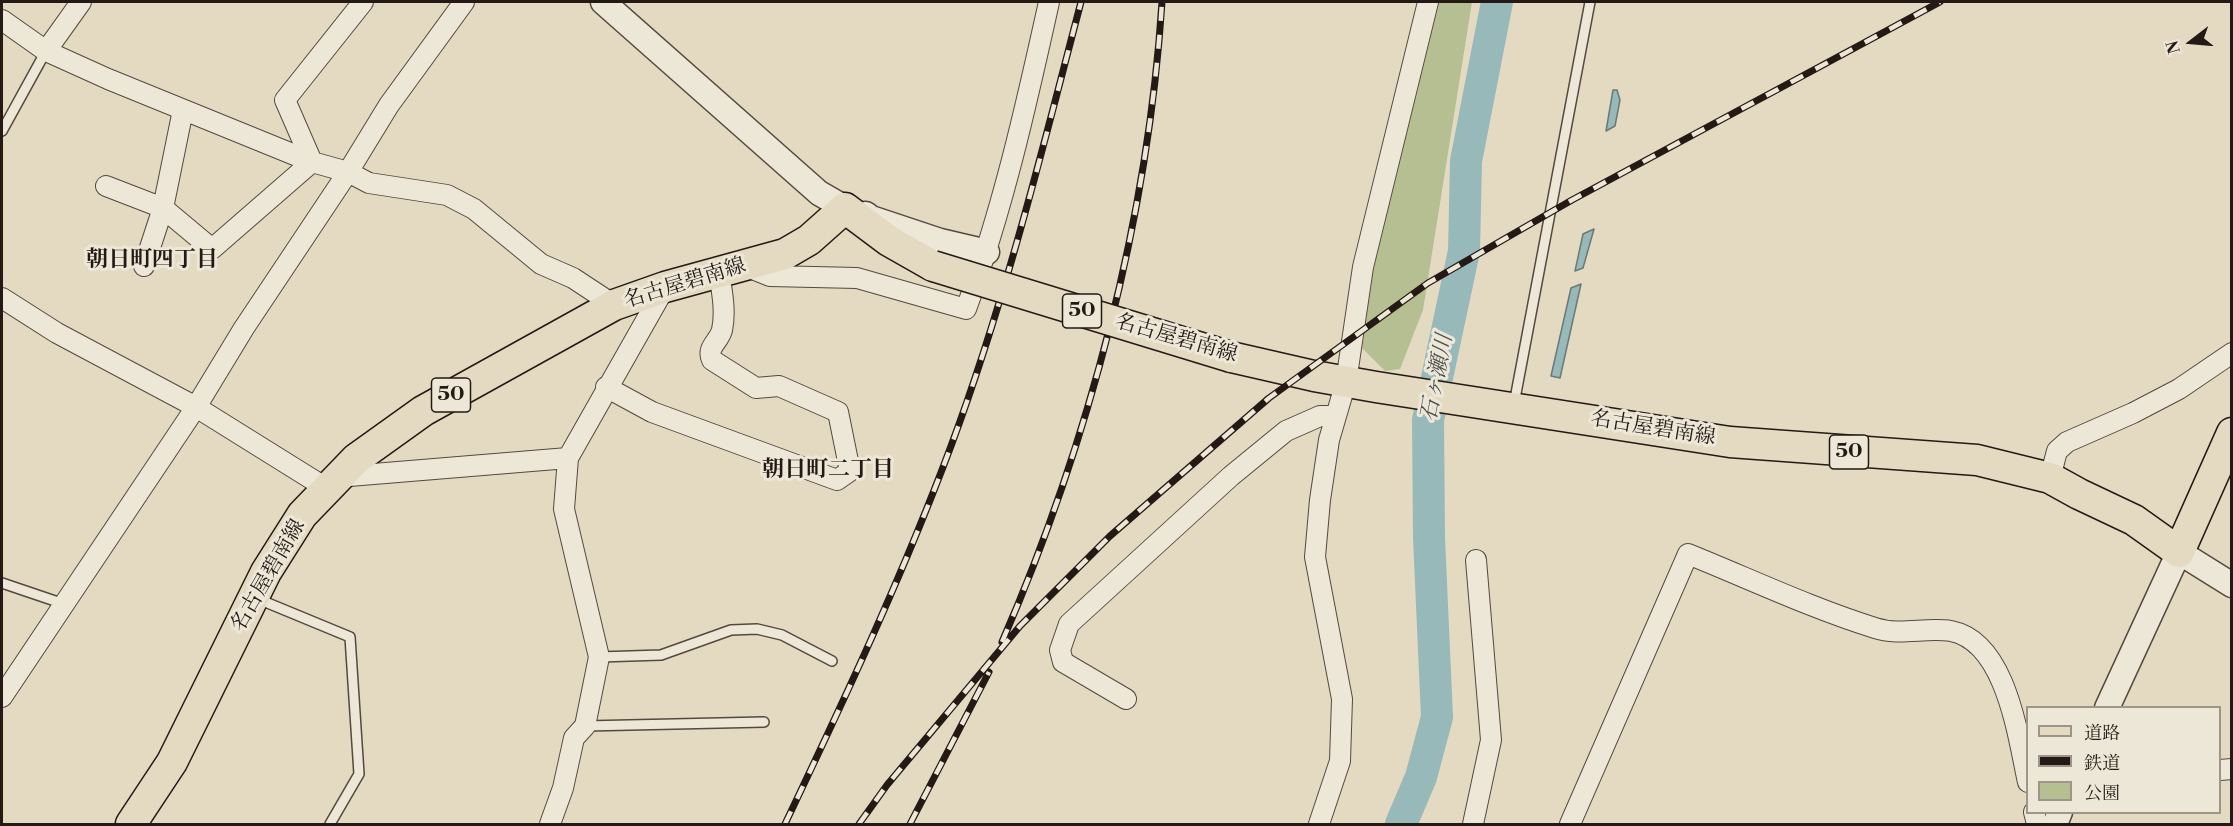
<!DOCTYPE html>
<html>
<head>
<meta charset="utf-8">
<style>
	body { margin:0 }
	#map { position:relative; width:2233px; height:826px; overflow:hidden; background:#e4dac1; font-family:"Libre Bodoni","Noto Serif JP",serif }
	canvas { display:block }
	.frame { position:absolute; inset:0; border:3px solid #241914; pointer-events:none }
	.legend { position:absolute; left:2026px; top:706px; width:195px; height:108px; box-sizing:border-box; background:#ede7d7; border:2px solid #9d9589; margin:0; padding:8px 10px; list-style:none; font-size:18px; color:#241914 }
	.legend li { display:flex; align-items:center; gap:12px; height:30px }
	.legend b { width:30px; border:2px solid #9d9589 }
	.north { position:absolute; left:2161px; top:12px; width:60px; height:60px; -webkit-text-stroke:4px #ede7d7; paint-order:stroke; rotate:254deg; font-size:16px; font-weight:700; line-height:24px; text-align:center; color:#241914 }
	.north::after { content:''; display:block; margin:auto; width:21px; height:27px; background:#241914; clip-path:polygon(50% 0,100% 100%,50% 72%,0 100%) }
</style>
</head>
<body>
<div id="map">
<canvas width="2233" height="826"></canvas>
<div class="frame"></div>
<ul class="legend">
<li><b style="height:8px;background:#e4dac1"></b>道路</li>
<li><b style="height:8px;background:#241914"></b>鉄道</li>
<li><b style="height:16px;background:#b5bf92"></b>公園</li>
</ul>
<div class="north">N</div>
</div>
<script>
const c = document.querySelector('canvas').getContext('2d');
c.lineJoin = 'round';
function fill(path, color) { c.fillStyle = color; c.fill(path, 'evenodd'); }
function trace(path, color, width, dash) { c.strokeStyle = color; c.lineWidth = width; c.lineCap = dash ? 'butt' : 'round'; c.setLineDash(dash || []); c.stroke(path); }
function drawText(font, color, halo, rows, align = 'center') {
  c.font = font + ' "Libre Bodoni","Noto Serif JP",serif'; c.lineWidth = 6; c.setLineDash([]); c.textBaseline = 'middle'; c.strokeStyle = halo; c.fillStyle = color; for (const [text, x, y, turn = 0] of rows) {
    c.save(); c.translate(x, y); c.rotate((+turn || 0) * Math.PI / 180); c.textAlign = isNaN(turn) ? turn : align; if (halo) c.strokeText(text, 0, 0); c.fillText(text, 0, 0); c.restore();
  }
}
fill(new Path2D(`
	M1436 2H1472L1423 310 1400 369 1385 371 1362 348 1379 229Z`), '#b5bf92');
const water = new Path2D(`
	M1613 90H1617L1620 100 1615 126 1606 131Z
	M1594 229 1583 268 1575 271 1583 234Z
	M1581 284 1560 378 1551 376 1571 288Z`);
fill(water, '#97b9ba');
trace(water, '#697978', 1.5);
trace(new Path2D(`
	M1401 824 1421 777 1437 717 1429 538 1428 420 1464 251 1466 161 1497 2`), '#97b9ba', 32);
const service = new Path2D(`
	M2 131 46 51
	M1514 404 1590 2
	M2 583 64 604
	M258 599 350 637 359 774 330 824
	M599 657 661 655 731 630 757 629 782 635 832 661
	M585 726 764 722`);
const minor = new Path2D(`
	M2 20 46 51 108 79 312 162 348 172 369 183 447 195 474 209 541 264 573 278 614 305
	M46 51 81 2
	M106 186 163 208 212 249 312 162 285 100 363 2
	M144 266 163 208 183 110
	M745 266 770 276 857 278 966 309C1003 209 1026 106 1049 2
	M2 298 57 333 196 407 326 488
	M606 387 652 412 837 480 850 471 838 412 779 386 756 388 712 360C706 347 719 342 722 330 726 312 722 291 719 273
	M337 477 568 458
	M2050 478 2057 451 2067 442 2133 413 2179 389 2232 353
	M2 697 196 407 244 328 348 172 389 105 464 2
	M1126 699 1063 662 1060 650 1069 624 1231 476 1286 431 1320 416H1336
	M2220 770 2232 769
	M2034 812 2037 824
	M550 824 563 788 574 738 585 726 599 657 564 509 568 458 665 287
	M1319 824 1340 761 1342 699 1315 557 1320 500 1329 440 1346 382 1363 267 1428 2
	M1473 824 1491 740 1476 560
	M1570 824 1688 554C1750 579 1811 608 1875 628 1899 636 1926 627 1951 631 2007 642 2018 738 2028 782`);
const tertiary = new Path2D(`
	M603 2 819 193 845 208
	M866 214 871 218 940 241 987 252
	M2107 708 2179 552 2232 585
	M2055 824 2060 812`);
const primary = new Path2D(`
	M1231 357 1314 376 1376 387 1730 442 1977 460 2050 478 2079 494 2134 520 2179 552 2232 433
	M131 824 172 762 266 572 302 515 356 459 423 411 614 305 665 287 785 254 809 240 845 208 889 241 933 266`);
trace(service, '#54493f', 12);
trace(minor, '#54493f', 22);
trace(tertiary, '#54493f', 27);
trace(primary, '#241914', 33);
trace(service, '#ede7d7', 9);
trace(minor, '#ede7d7', 20);
trace(tertiary, '#ede7d7', 24);
trace(primary, '#e4dac1', 30);
const rail = new Path2D(`
	M1002 642C1089 442 1148 219 1162 2
	M785 824C844 700 903 575 951 446 1005 301 1042 151 1081 2
	M859 824 887 785 1020 626 1110 536 1269 398 1428 283 1572 200 1940 2
	M910 824 989 672`);
trace(rail, '#241914', 7);
trace(rail, '#ede7d7', 4.5, [14]);
const primaryBridge = new Path2D(`
	M933 266 1231 357`);
trace(primaryBridge, '#241914', 33, []);
trace(primaryBridge, '#e4dac1', 30);
for (const [x, y, w] of [
	[1082,311,39],
	[451,395,39],
	[1849,452,39]
]) { const box = new Path2D(); box.roundRect(x - w / 2, y - 17, w, 34, 4.5); c.fillStyle = '#ede7d7'; c.fill(box); trace(box, '#241914', 1.5); }
drawText('bold 20px', '#241914', null, [
	["50",1082,311],
	["50",451,395],
	["50",1849,452]
]);
drawText('21px', '#241914', '#ede7d7', [
	["名古屋碧南線",685,284,-17],
	["名古屋碧南線",1176,339,16],
	["名古屋碧南線",1653,429,9],
	["名古屋碧南線",269,576,-60]
]);
drawText('bold 22px', '#241914', '#ede7d7', [
	["朝日町四丁目",152,261],
	["朝日町二丁目",828,471]
]);
drawText('italic 22px', '#4c514e', '#ede7d7', [
	["石ヶ瀬川",1438,378,-79]
]);
</script>
</body>
</html>
